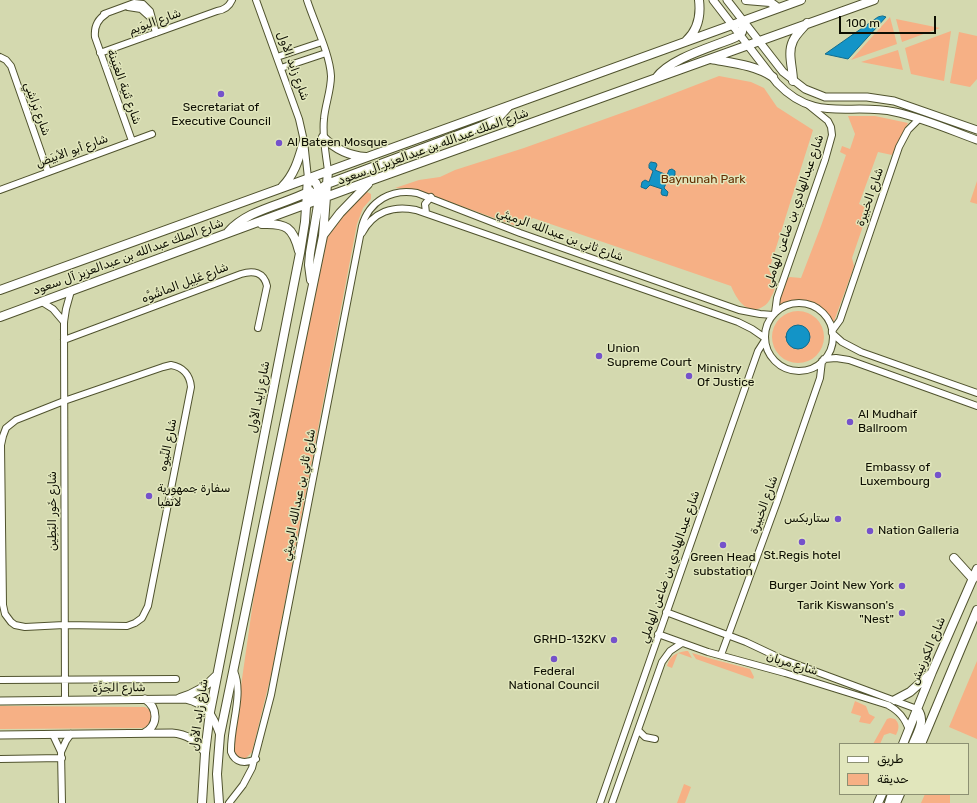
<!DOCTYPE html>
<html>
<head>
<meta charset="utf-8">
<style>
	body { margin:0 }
	#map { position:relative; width:977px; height:803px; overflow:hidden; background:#d4d9af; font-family:Rubik,Vazirmatn,sans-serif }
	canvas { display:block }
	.legend { position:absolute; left:839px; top:743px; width:130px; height:52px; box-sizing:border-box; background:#e1e6bc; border:1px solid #8c9072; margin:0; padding:5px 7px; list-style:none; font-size:12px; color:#0d0e02 }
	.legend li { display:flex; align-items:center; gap:8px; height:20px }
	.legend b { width:20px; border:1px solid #8c9072 }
	.scale { position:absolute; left:839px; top:16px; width:97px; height:18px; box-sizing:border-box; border:2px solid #0d0e02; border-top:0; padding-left:5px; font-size:12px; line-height:14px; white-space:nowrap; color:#0d0e02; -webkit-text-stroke:3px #e1e6bc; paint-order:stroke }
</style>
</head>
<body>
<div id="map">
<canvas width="977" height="803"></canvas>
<ul class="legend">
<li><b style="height:5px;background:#fff"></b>طريق</li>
<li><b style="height:11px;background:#f6b085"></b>حديقة</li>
</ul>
<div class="scale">100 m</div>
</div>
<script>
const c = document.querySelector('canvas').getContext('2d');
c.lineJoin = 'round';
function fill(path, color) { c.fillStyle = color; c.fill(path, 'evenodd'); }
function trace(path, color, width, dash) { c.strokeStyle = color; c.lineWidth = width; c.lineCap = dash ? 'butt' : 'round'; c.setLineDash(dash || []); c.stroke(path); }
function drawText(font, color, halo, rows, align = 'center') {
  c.font = font + ' Rubik,Vazirmatn,sans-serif'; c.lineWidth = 3; c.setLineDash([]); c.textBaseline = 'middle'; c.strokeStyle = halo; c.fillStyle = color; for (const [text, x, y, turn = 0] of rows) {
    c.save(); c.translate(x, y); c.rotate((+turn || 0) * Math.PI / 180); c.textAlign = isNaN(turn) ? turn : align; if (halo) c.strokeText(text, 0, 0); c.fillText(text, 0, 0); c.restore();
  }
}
fill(new Path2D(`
	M890 17 897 44 851 60Z
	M896 19 940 28 902 42Z
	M951 31 944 81 911 74 905 48Z
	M959 32 977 36V79L970 87 950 83Z
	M898 50 903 70 861 62Z
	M719 76 751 82 764 88 777 107 813 130 769 270 776 283C775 287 774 293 771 297 769 303 763 308 757 309 743 311 736 297 731 286L533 218 519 227 417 190 395 188 419 180 440 177 455 170 524 148 644 105Z
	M848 116H875L908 123 892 155 878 152 859 204 865 207 863 219V226L852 258 854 266 852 272 833 324C818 299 803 297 777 305L786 279 790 277 801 278 821 226 846 155 840 152 842 146 850 149 855 134Z
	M977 181V204L970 202Z
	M367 192 371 194V199L363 208 357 224 271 675 252 752 246 758C238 758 236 756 232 749L257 574 328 234C339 219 351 202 367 192Z
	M772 337a26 26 0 1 1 52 0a26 26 0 1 1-52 0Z
	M686 651H688L692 658 678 653 672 668 667 666C670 656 675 653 686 651Z
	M692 653 712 659 750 669 754 677 753 679 696 659Z
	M977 661V739L949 727Z
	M855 701 866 706 869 714 875 717 870 724 859 722 861 716 851 713Z
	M0 706 145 707 150 710 154 717 149 726 143 728 0 729Z
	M890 718 895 719C900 724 899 729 896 735L890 733 884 735 880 744H873L887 719Z
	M684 784 691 787 685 803H677Z
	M925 794H950V803H921Z`), '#f6b085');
const water = new Path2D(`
	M883 16 886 17 848 59 825 54 878 17Z
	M651 162 656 163 657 165 655 170 667 175 669 170 672 169 675 171V175L672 177H669L664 188 668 192 667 196 662 195 661 193 662 189 650 185 646 189 641 187 642 182 645 180 649 182 653 171 649 168V165Z
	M786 337a12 12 0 1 1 24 0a12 12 0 1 1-24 0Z`);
fill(water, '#1394c7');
trace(water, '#116c8c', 1);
const minor = new Path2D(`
	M256 0 299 119 304 141 308 178
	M307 0C314 22 330 54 331 76 331 91 325 105 324 119 322 136 326 154 328 171
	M128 7 141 9 151 18
	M104 14 134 3 143 4 150 11 156 33
	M106 14C98 19 94 27 95 37L132 141
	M100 53 217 11C224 10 229 7 232 0
	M0 57 6 60 11 66 48 172
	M277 57 322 42
	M281 68 326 53
	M0 190 152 134
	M426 213 425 204 431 197
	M362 233C373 212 393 205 416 210L738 322 752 329 765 338
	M42 302 53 309 64 322
	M765 337a34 34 0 1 1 68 0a34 34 0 1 1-68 0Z
	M775 313 777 298 825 160 832 135 831 127 828 121 807 104
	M832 331 840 320 899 147 908 130 919 119
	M832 333 842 342 861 352 977 393
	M64 340 241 274C253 270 264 272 267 286L258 328
	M824 359 836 358 849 360 977 406
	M171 365C183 367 190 375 191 387L148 606 142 618 135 623 127 626 64 625 25 627 15 625 11 622 5 614 3 605 1 445 3 436 6 428 16 420 64 401 163 367Z
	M666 612 746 642 782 659 917 709
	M658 634 708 652 785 673 888 705C899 711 905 718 909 730
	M721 655 777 502 820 378 822 361
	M234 671C244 695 230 726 231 752 235 763 245 764 256 759
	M0 680 176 679
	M65 700 64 322 66 309 71 291
	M638 730 645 737 655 739
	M53 735 61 752 62 803
	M61 752 66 741 71 734
	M0 759 62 758
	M229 803 243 785 252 768 271 695 362 226C369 201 392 188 417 193L520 233 739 310 760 314 773 315
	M600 803 752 368 758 351 765 340
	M612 803 662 662 670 651 682 643`);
const tertiary = new Path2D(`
	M713 0 777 83C816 124 849 102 895 112 923 118 950 130 977 140
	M727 0 783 72 805 89 825 97H867L894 101 977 130
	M0 701 186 699C207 704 213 715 220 735
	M144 733C159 725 158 708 145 699
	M0 735 172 733C186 734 197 740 205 753`);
const secondary = new Path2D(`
	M746 0 770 2 778 8
	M686 41C698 30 701 16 699 0
	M711 59C732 63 755 65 773 77
	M656 78C670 58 713 47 736 37L742 32 743 21
	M793 81C793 68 787 53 793 41 796 34 802 29 807 23
	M323 137C335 149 350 156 366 157
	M308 178 316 183 320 193 310 253 309 265 311 280
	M282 187C295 174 299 158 304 141
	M307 205 315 193 327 184 482 126 498 118 508 107
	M262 224C286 223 293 227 299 251
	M228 232C248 209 284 205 310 191
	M324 234 340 213 368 184
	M0 290 801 0
	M0 317 372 180 874 0
	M954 558 973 579
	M180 698C194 694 206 687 216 676
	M895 700 910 692 929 675
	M903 744 932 672 977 569
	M913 744C918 732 926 720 917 709
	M921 744 977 610
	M202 803 205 753 210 712 300 253 305 222 308 178
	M219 803 217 774 220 735 323 236 328 171
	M878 803 882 794
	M889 803 892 794
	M896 803 900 794`);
trace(minor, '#50532e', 8);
trace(tertiary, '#50532e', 9);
trace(secondary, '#50532e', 10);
trace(minor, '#fff', 6);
trace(tertiary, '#fff', 7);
trace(secondary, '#fff', 8);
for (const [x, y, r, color] of [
	[221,94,4,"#7552cb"],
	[279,143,4,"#7552cb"],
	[599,356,4,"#7552cb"],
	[689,376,4,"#7552cb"],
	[850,422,4,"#7552cb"],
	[938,475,4,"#7552cb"],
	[149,496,4,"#7552cb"],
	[838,519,4,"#7552cb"],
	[870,531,4,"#7552cb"],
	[802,542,4,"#7552cb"],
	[723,545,4,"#7552cb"],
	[902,586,4,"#7552cb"],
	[902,613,4,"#7552cb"],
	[614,640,4,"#7552cb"],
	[554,659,4,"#7552cb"]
]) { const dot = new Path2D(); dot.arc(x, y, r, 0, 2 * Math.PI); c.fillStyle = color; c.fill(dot); trace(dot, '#e1e6bc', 1.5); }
drawText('12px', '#0d0e02', '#e1e6bc', [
	["شارع البوَيم",155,22,-20],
	["شارع زايد الأول",293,66,70],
	["شارع ثَنية الغبَينة",124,87,70],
	["شارع بَراشِي",37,109,70],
	["شارع الملك عبدالله بن عبدالعزيز آل سعود",433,147,-20],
	["شارع أبو الأبيَض",72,151,-20],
	["شارع الخبيرة",870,197,-71],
	["شارع عبدالهادي بن ضاعن الهاملي",794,211,-71],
	["شارع ثاني بن عبدالله الرميثي",560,235,20],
	["شارع الملك عبدالله بن عبدالعزيز آل سعود",128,257,-20],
	["شارع غَلِيل الماشُوَّه",185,283,-21],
	["شارع زايد الأول",259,397,-79],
	["شارع النِّيوه",168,445,-79],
	["شارع ثاني بن عبدالله الرميثي",299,495,-79],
	["شارع الخبيرة",764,505,-70],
	["شارع خَور البَطِين",53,511,-90],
	["شارع عبدالهادي بن ضاعن الهاملي",670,567,-71],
	["شارع الكورنيش",928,651,-67],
	["شارع مربان",792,664,17],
	["شارع الجَزَّة",119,688,-1],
	["شارع زايد الأول",199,715,-82]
]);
drawText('12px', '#0d0e02', '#e1e6bc', [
	["Secretariat of",221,108,"center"],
	["Executive Council",221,122,"center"],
	["Al Bateen Mosque",287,143],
	["Union",607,349],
	["Supreme Court",607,363],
	["Ministry",697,369],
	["Of Justice",697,383],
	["Al Mudhaif",858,415],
	["Ballroom",858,429],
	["Embassy of",930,468,"right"],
	["Luxembourg",930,482,"right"],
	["سفارة جمهورية",157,489],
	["لاتفيا",157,503],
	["ستاربكس",830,519,"right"],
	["Nation Galleria",878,531],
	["St.Regis hotel",802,556,"center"],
	["Green Head",723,558,"center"],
	["substation",723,572,"center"],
	["Burger Joint New York",894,586,"right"],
	["Tarik Kiswanson's",894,606,"right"],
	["\"Nest\"",894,620,"right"],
	["GRHD-132KV",606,640,"right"],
	["Federal",554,672,"center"],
	["National Council",554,686,"center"]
], 'left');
drawText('12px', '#632d00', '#e1e6bc', [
	["Baynunah Park",703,180]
]);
</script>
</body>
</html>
